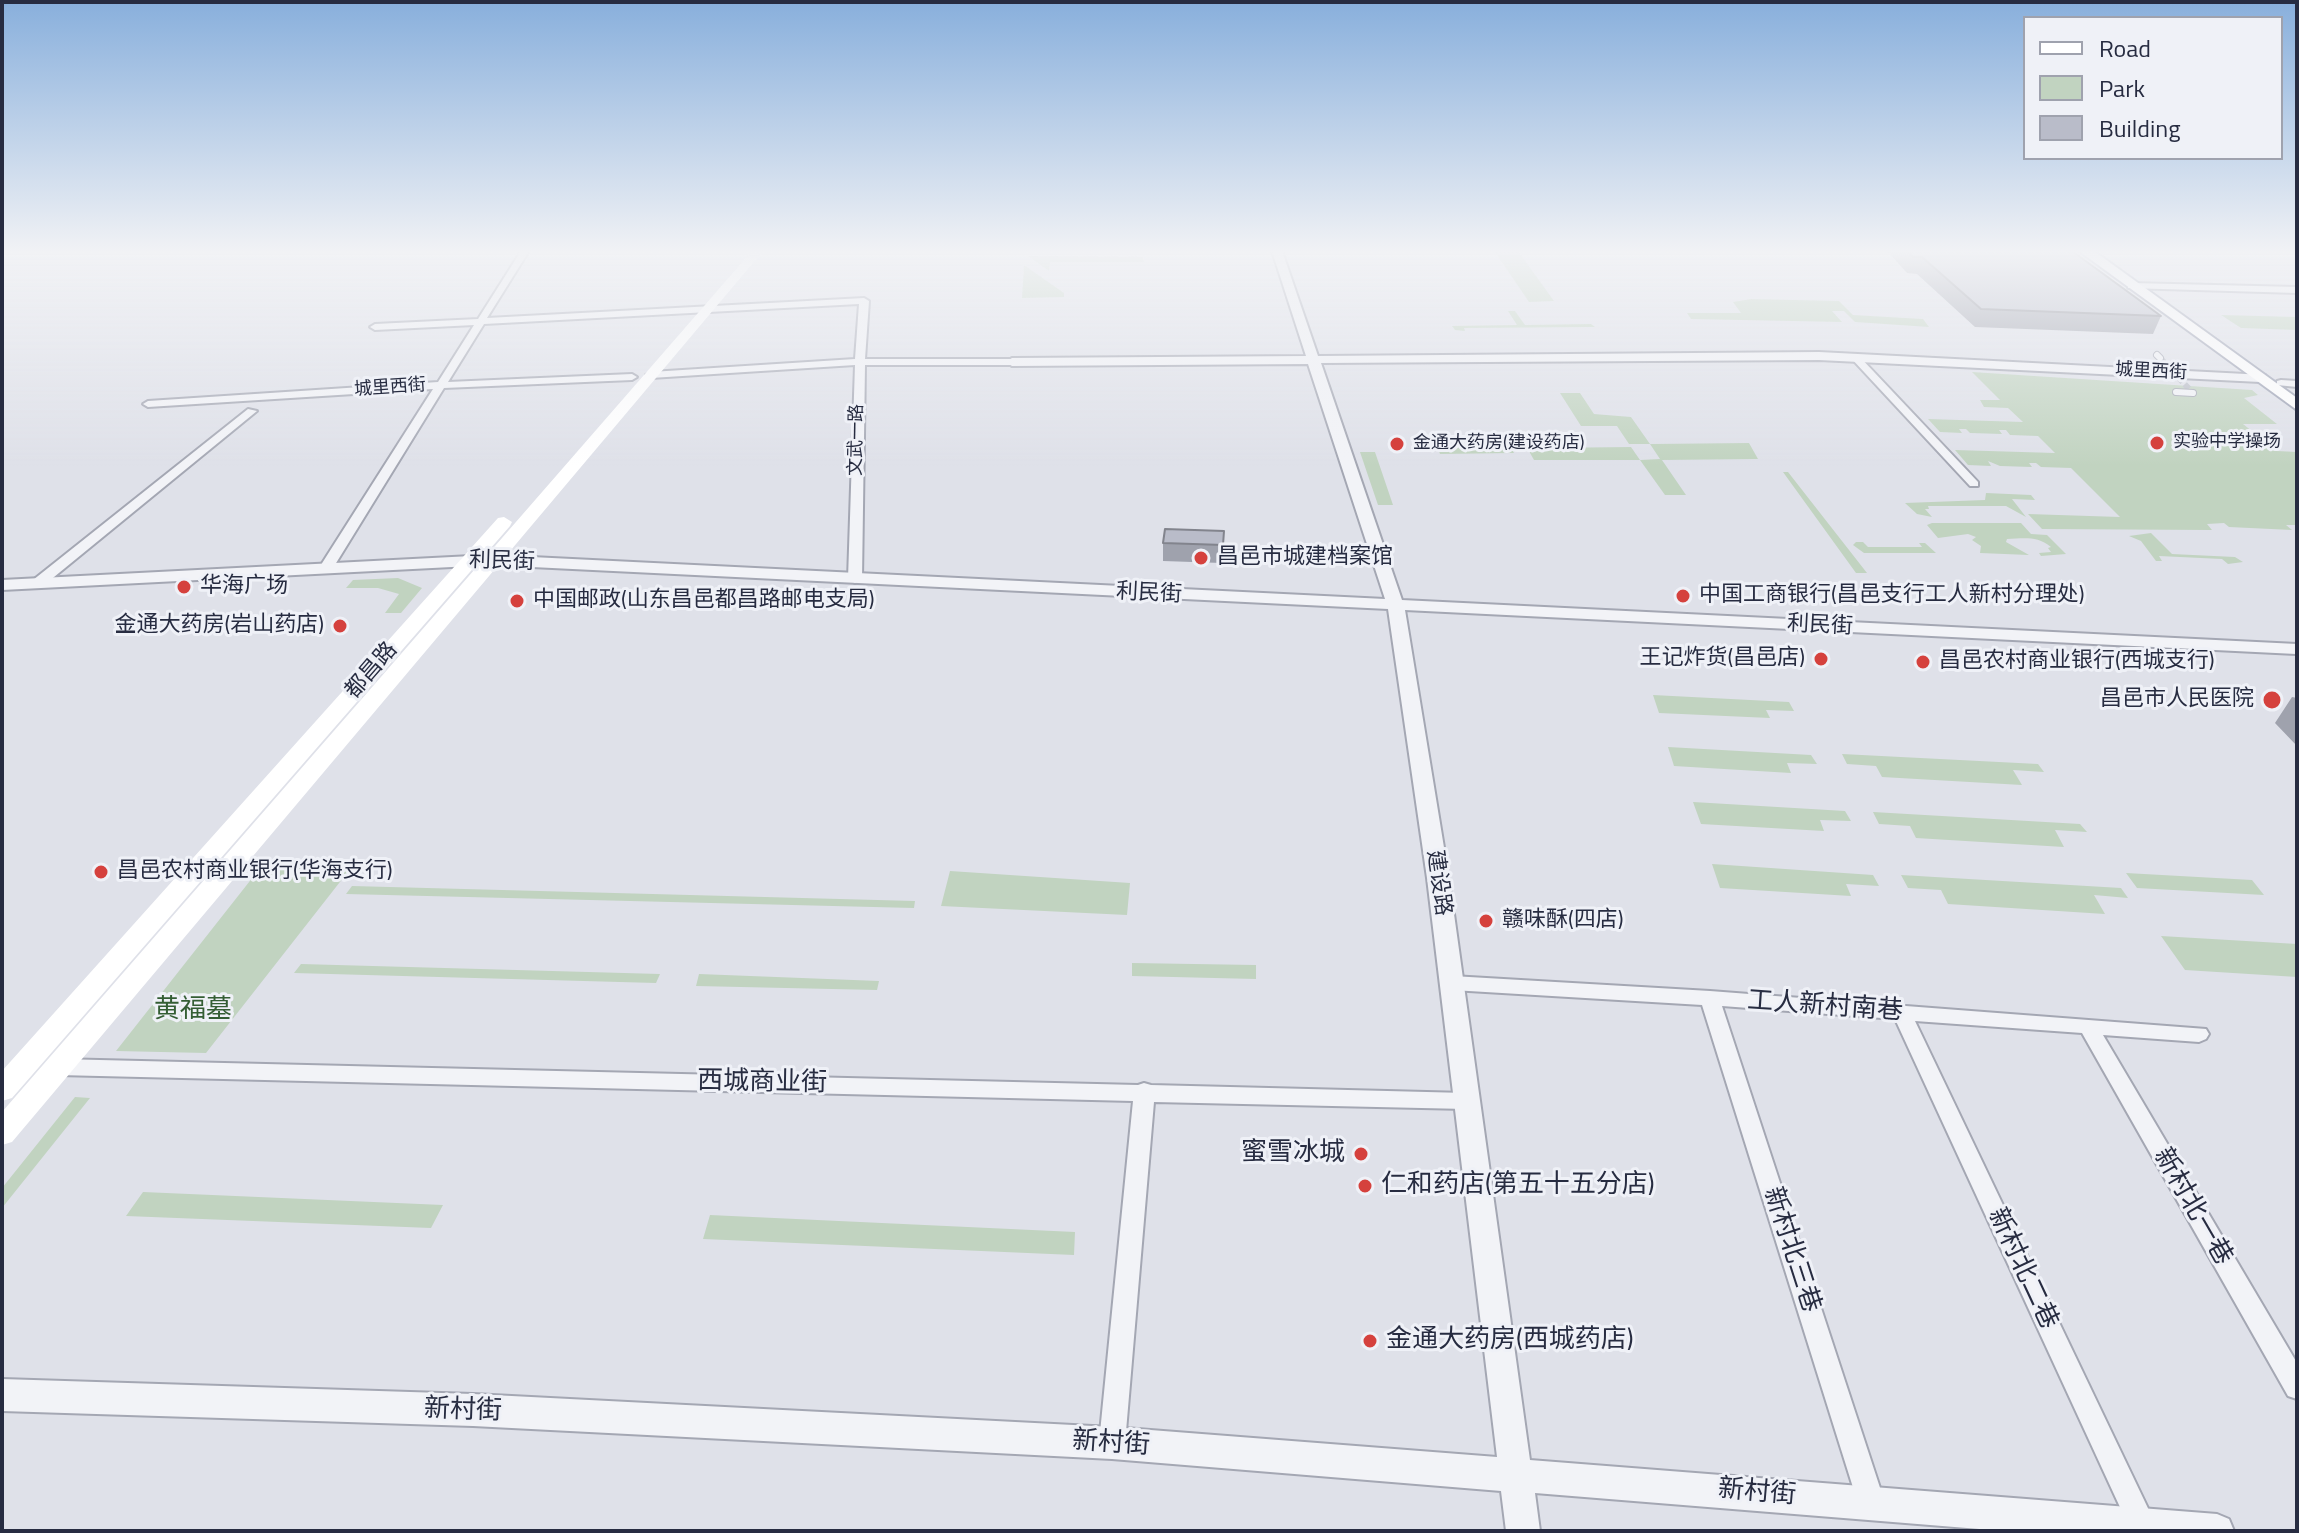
<!DOCTYPE html>
<html>
<head>
<meta charset="utf-8">
<style>
	body { margin:0 }
	#map { position:relative; width:2299px; height:1533px; overflow:hidden; background:#dfe1e9; font-family:"Titillium Web",sans-serif }
	canvas { display:block }
	.frame { position:absolute; inset:0; border:4px solid #272c41; pointer-events:none }
	.legend { position:absolute; left:2023px; top:16px; width:260px; height:144px; box-sizing:border-box; background:#eff1f7; border:2px solid #9fa2ae; margin:0; padding:10px 14px; list-style:none; font-size:24px; color:#272c41 }
	.legend li { display:flex; align-items:center; gap:16px; height:40px }
	.legend b { width:40px; border:2px solid #9fa2ae }
</style>
</head>
<body>
<div id="map">
<canvas width="2299" height="1533"></canvas>
<div class="frame"></div>
<ul class="legend">
<li><b style="height:10px;background:#fff"></b>Road</li>
<li><b style="height:22px;background:#c1d3c0"></b>Park</li>
<li><b style="height:22px;background:#b9bcc9"></b>Building</li>
</ul>
</div>
<script>
const c = document.querySelector('canvas').getContext('2d');
c.lineJoin = 'round';
function fill(path, color) { c.fillStyle = color; c.fill(path, 'evenodd'); }
function trace(path, color, width, dash) { c.strokeStyle = color; c.lineWidth = width; c.lineCap = dash ? 'butt' : 'round'; c.setLineDash(dash || []); c.stroke(path); }
function drawText(font, color, halo, rows, align = 'center') {
  c.font = font + ' "Titillium Web","Noto Sans SC",sans-serif'; c.lineWidth = 6; c.setLineDash([]); c.textBaseline = 'middle'; c.strokeStyle = halo; c.fillStyle = color; for (const [text, x, y, turn = 0] of rows) {
    c.save(); c.translate(x, y); c.rotate((+turn || 0) * Math.PI / 180); c.textAlign = isNaN(turn) ? turn : align; if (halo) c.strokeText(text, 0, 0); c.fillText(text, 0, 0); c.restore();
  }
}
fill(new Path2D(`
	M1518 251 1554 301 1529 302 1495 252Z
	M1028 256 1143 257 1144 262H1050L1049 271Z
	M1024 265 1064 293V297L1022 298Z
	M1751 299 1839 301 1853 315 1923 319 1929 327 1855 322 1844 311H1832L1842 322 1691 319 1687 313H1741L1733 302Z
	M1508 311H1515L1525 325 1591 324 1595 327 1464 328 1465 331 1455 330 1452 326 1517 325Z
	M2221 315 2297 317V330L2241 328Z
	M1972 372 2252 390 2258 395 2244 398 2277 424H2243L2277 451 2297 452V525H2286L2292 530 2229 527 2224 523 2207 524 2212 530 2042 529 2028 514 2120 517 2071 468 2041 467 2036 463H2029L2032 467 2000 466 1988 461 1991 466 1968 465 1955 450 2055 453 2038 436 2010 435 2006 430H1999L2002 434 1970 433 1966 429H1959L1962 433 1940 432 1928 419 2023 422 2008 408 1984 407 1980 400H2000Z
	M1560 393H1580L1594 414 1631 417 1650 444 1749 443 1758 459 1662 460 1686 495H1665L1640 460H1534L1525 444H1539L1542 448 1631 447 1640 460 1660 459 1650 444H1629L1617 426H1581Z
	M1510 445 1514 453 1440 454 1437 446Z
	M1360 452H1375L1393 505H1378Z
	M1783 472H1788L1867 573H1856Z
	M1986 493 2031 495 2035 500 2012 499 2026 517 2006 506H1928L1929 509H1925L1932 517 1917 514 1905 503 1985 500Z
	M1932 523H2021L2031 534 2047 535 2066 554 2041 556 2039 553 2051 552 2048 548 2051 547C2036 535 2022 539 2007 539L2006 542 2029 555 1980 553 1981 546 1972 540 1976 537 1968 534 1938 538 1927 525Z
	M2151 533 2172 554 2235 557 2243 562 2228 564 2222 559 2159 556 2162 561H2156L2141 541 2129 536Z
	M1856 542H1863L1868 547H1922L1919 543H1925L1936 553H1864L1853 545Z
	M398 578 422 588 401 613H385L399 594 378 588H346L353 580Z
	M1653 695 1789 702 1794 711 1766 710 1770 718 1659 713Z
	M1668 747 1811 755 1817 764 1787 763 1791 773 1674 766Z
	M1842 754 2038 764 2044 772 2013 770 2022 785 1882 777 1876 766 1847 764Z
	M1693 802 1845 811 1851 821 1820 820 1824 831 1701 824Z
	M1873 812 2080 824 2087 832 2055 830 2064 847 1916 838 1910 826 1879 824Z
	M264 863 354 864 206 1053 116 1051Z
	M1712 864 1873 875 1879 886 1846 884 1851 896 1720 888Z
	M950 871 1130 883 1127 915 941 906Z
	M2126 873 2252 880 2264 895 2137 888Z
	M1901 875 2121 888 2128 898 2094 895 2105 914 1948 904 1941 890 1908 888Z
	M352 886 915 901 914 908 346 894Z
	M2161 936 2297 944V977L2185 970Z
	M1132 963 1256 965V979L1132 976Z
	M301 964 660 974 656 983 294 973Z
	M699 974 879 981 877 990 696 986Z
	M75 1097 90 1098 2 1208V1188Z
	M143 1192 443 1205 431 1228 126 1216Z
	M710 1215 1075 1232 1074 1255 703 1239Z`), '#c1d3c0');
trace(new Path2D(`
	M2160 358 2193 393`), '#babdc7', 6, [6, 3]);
const pedestrian = new Path2D(`
	M2157 355 2160 358
	M2176 392 2193 393`);
const minor = new Path2D(`
	M521 251H529L487 318 864 298 869 301 865 359H1012L1017 362 1012 365H865L862 579 855 583 848 579 855 365 651 378 646 375 651 372 855 359 859 304 484 324 448 382 632 374 637 377 632 380 444 388 333 568 326 572 319 568 433 389 148 407 143 404 148 401 438 382 474 325 375 330 370 327 375 324 478 319Z
	M1851 354H1857L1978 482V486H1970L1851 358Z
	M2281 380 2297 381V387L2277 385V381Z
	M248 409 257 411 43 586H33V580Z
	M1452 976 1710 991 2206 1029 2209 1034 2206 1039 2199 1042 2103 1035 2297 1363V1399L2288 1396 2082 1033 1915 1021 2156 1525 2153 1531H2131L1895 1019 1722 1006 1885 1503 1881 1513 1871 1517 1861 1513 1702 1005 1452 990 1445 988 1442 983 1445 978Z
	M58 1059 1138 1085 1144 1083 1151 1085 1466 1093 1473 1095 1477 1101 1473 1107 1466 1109 1154 1102 1125 1443 1121 1452 1112 1456 1103 1452 1099 1443 1133 1101 58 1075 51 1073 48 1067 51 1061Z`);
const tertiary = new Path2D(`
	M1272 251H1282L1318 356 1819 352 2265 375V381L2260 382 1819 360 1321 363 1402 600 2297 644 2296 654 1405 610 1449 878 1530 1460 2217 1514 2229 1519 2234 1531H2004L1535 1493 1540 1531H1506L1501 1491 1112 1459 473 1426 2 1411V1379L473 1394 1112 1427 1497 1457 1427 878 1388 609 491 565 2 590V580L491 555 1385 599 1308 364 1012 366 1006 362 1012 358 1306 356Z
	M2132 283 2297 287V293L2128 288V284Z`);
const primary = new Path2D(`
	M2079 251H2094L2297 398V410Z`);
trace(pedestrian, '#a4a7b3', 8);
trace(minor, '#a4a7b3', 4);
trace(tertiary, '#a4a7b3', 4);
trace(primary, '#9ea3b5', 4);
trace(pedestrian, '#f2f3f7', 6);
fill(minor, '#f2f3f7');
fill(tertiary, '#f2f3f7');
fill(new Path2D(`
	M752 251H763L12 1142 2 1145V1112Z
	M504 517 512 522 510 526 12 1098 2 1101V1071L498 518Z`), '#fff');
fill(primary, '#fff');
fill(new Path2D(`
	M1887 251H2072L2161 316 2153 334 1975 327 1917 274 1907 273Z
	M1224 531 1222 563 1163 561V543Z
	M2292 697 2297 698V746L2275 723Z`), '#9fa2ad');
const building = new Path2D(`
	M1908 251H2072L2161 316 1981 309 1922 257H1913Z
	M1165 529 1224 531 1223 545 1163 543Z`);
fill(building, '#b9bcc9');
trace(building, '#82848d', 2);
const sky = c.createLinearGradient(0, 0, 0, 466);
sky.addColorStop(0, '#88afdc');
sky.addColorStop(0.54, '#f1f2f5');
sky.addColorStop(1, '#f1f2f500');
c.fillStyle = sky;
c.fillRect(0, 0, 2299, 466);
for (const [x, y, r, color] of [
	[2157,443,8,"#d5413d"],
	[1397,444,8,"#d5413d"],
	[1201,558,8,"#d5413d"],
	[184,587,8,"#d5413d"],
	[1683,596,8,"#d5413d"],
	[517,601,8,"#d5413d"],
	[340,626,8,"#d5413d"],
	[1821,659,8,"#d5413d"],
	[1923,662,8,"#d5413d"],
	[2272,700,10,"#d5413d"],
	[101,872,8,"#d5413d"],
	[1486,921,8,"#d5413d"],
	[1361,1154,8,"#d5413d"],
	[1365,1186,8,"#d5413d"],
	[1370,1341,8,"#d5413d"]
]) { const dot = new Path2D(); dot.arc(x, y, r, 0, 2 * Math.PI); c.fillStyle = color; c.fill(dot); trace(dot, '#eff1f7', 3); }
drawText('18px', '#272c41', '#eff1f7', [
	["城里西街",2151,372,3],
	["城里西街",390,388,-4],
	["文武一路",857,440,-89]
]);
drawText('18px', '#272c41', '#eff1f7', [
	["实验中学操场",2173,443],
	["金通大药房(建设药店)",1413,444]
], 'left');
drawText('22px', '#272c41', '#eff1f7', [
	["昌邑市城建档案馆",1217,558],
	["华海广场",200,587],
	["中国工商银行(昌邑支行工人新村分理处)",1699,596],
	["中国邮政(山东昌邑都昌路邮电支局)",533,601],
	["金通大药房(岩山药店)",324,626,"right"],
	["王记炸货(昌邑店)",1805,659,"right"],
	["昌邑农村商业银行(西城支行)",1939,662],
	["昌邑市人民医院",2254,700,"right"],
	["昌邑农村商业银行(华海支行)",117,872],
	["赣味酥(四店)",1502,921]
], 'left');
drawText('22px', '#272c41', '#eff1f7', [
	["利民街",502,562,2],
	["利民街",1149,594,3],
	["利民街",1820,626,3],
	["都昌路",372,671,-49],
	["建设路",1438,883,82]
]);
drawText('26px', '#272c41', '#eff1f7', [
	["工人新村南巷",1825,1007,4],
	["西城商业街",762,1083,1],
	["新村北一巷",2192,1207,60],
	["新村北三巷",1791,1250,72],
	["新村北二巷",2022,1269,65],
	["新村街",463,1411,2],
	["新村街",1111,1444,4],
	["新村街",1757,1493,5]
]);
drawText('26px', '#345e34', '#eff1f7', [
	["黄福墓",193,1011]
]);
drawText('26px', '#272c41', '#eff1f7', [
	["蜜雪冰城",1345,1154,"right"],
	["仁和药店(第五十五分店)",1381,1186],
	["金通大药房(西城药店)",1386,1341]
], 'left');
</script>
</body>
</html>
